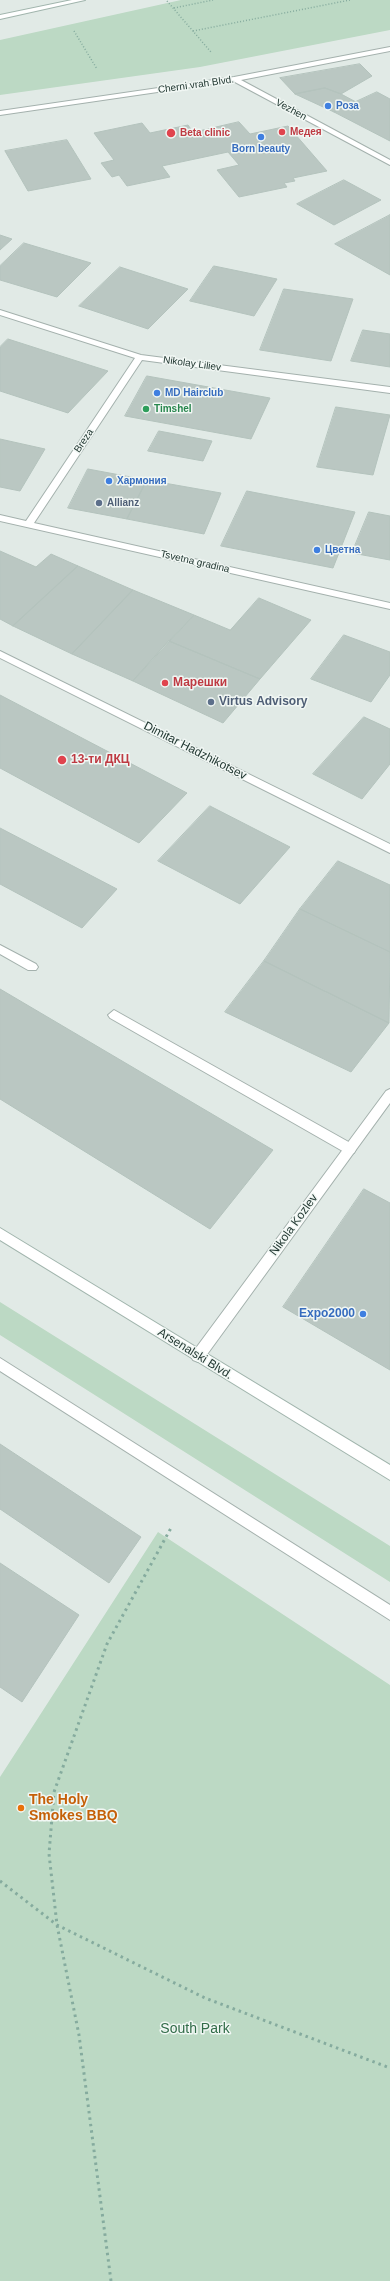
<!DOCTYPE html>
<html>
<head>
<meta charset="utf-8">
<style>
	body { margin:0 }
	canvas { display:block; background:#e1eae6 }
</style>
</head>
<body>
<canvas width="390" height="2281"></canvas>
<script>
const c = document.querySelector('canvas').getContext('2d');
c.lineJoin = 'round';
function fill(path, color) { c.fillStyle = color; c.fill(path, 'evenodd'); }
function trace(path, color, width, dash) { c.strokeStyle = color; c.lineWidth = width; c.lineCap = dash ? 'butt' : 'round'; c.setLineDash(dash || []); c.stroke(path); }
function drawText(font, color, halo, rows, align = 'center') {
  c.font = font + ' Helvetica,sans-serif'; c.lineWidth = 3; c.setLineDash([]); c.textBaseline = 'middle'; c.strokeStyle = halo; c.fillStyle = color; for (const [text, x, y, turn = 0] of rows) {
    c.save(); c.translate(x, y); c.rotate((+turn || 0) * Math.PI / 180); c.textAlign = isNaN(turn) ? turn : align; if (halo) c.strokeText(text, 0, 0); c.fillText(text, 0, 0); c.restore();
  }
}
fill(new Path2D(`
	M181 0H390V30L200 67 0 95V40Z
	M0 1302 390 1546V1582L0 1335Z
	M158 1532 390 1685V2281H0V1777Z`), '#bcd9c4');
const building = new Path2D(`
	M360 64 372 76 341 94 325 88 295 94 280 78Z
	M325 88 341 94 356 102 334 112 295 94Z
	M377 92 390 99V141L334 112Z
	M239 122 250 134 288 126 327 171 293 178 295 181 284 183 287 187 239 197 217 170 239 165 228 152 162 166 170 177 127 186 119 175 112 177 101 163 114 160 94 133 142 123 150 133 188 125 193 132Z
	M67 140 91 179 28 191 5 151Z
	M344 180 381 200 334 225 297 204Z
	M390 215V275L335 244Z
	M0 235 12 239 0 250Z
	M24 243 91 263 57 297 0 280V266Z
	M214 266 277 279 254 316 190 301Z
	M120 267 188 289 148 329 79 306Z
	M284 289 353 299 331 361 260 350Z
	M363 330 390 334V367L351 361Z
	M8 339 108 371 68 413 0 391V347Z
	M147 376 270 398 251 439 125 416Z
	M336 407 390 415 373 475 317 467Z
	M159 431 212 441 203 461 148 451Z
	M0 439 45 449 20 491 0 487Z
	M88 469 147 480 127 519 68 508Z
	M147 480 221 493 204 534 127 519Z
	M247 491 355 512 333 568 221 546Z
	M369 512 390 516V560L352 553Z
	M0 551 36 567 51 554 78 566 13 626 0 619Z
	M78 566 133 590 72 654 13 626Z
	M133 590 194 615 133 681 72 654Z
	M259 598 311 620 260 679 169 641 194 615 230 630Z
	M344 635 390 652V675L371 702 311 679Z
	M169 641 260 679 223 723 133 681Z
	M0 695 187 793 139 843 0 768Z
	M364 717 390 729V764L362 799 313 774Z
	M210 806 290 847 240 904 158 861Z
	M0 828 117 889 82 928 0 884Z
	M338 861 390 885V952L300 909Z
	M300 909 390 952 389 1023 264 961Z
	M264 961 389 1023 351 1072 225 1012Z
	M0 989 273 1150 210 1229 0 1099Z
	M364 1189 390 1203V1370L283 1307Z
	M0 1444 141 1537 109 1583 0 1509Z
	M0 1563 79 1615 22 1702 0 1687Z`);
fill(building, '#bac7c2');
trace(building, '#b4c3bd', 1);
const lane = new Path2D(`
	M0 945 36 964 38 967 36 970H28L0 954Z
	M114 1010 354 1145 356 1149 354 1153 350 1154 346 1153 110 1018 108 1015Z
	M0 1358 390 1605V1620L0 1371Z`);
const street = new Path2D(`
	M390 47V51L241 80 390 160V165L233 81 0 115V111L234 77Z
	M0 310 141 355 390 387V393L142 360 34 523 390 603V609L0 521V515L26 521 135 358 0 315Z
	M0 651 390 844V853L0 658Z
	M390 1089V1103L203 1360 198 1362 193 1360 191 1356 193 1352 386 1091Z`);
const secondary = new Path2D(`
	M72 0H85L0 19V15Z
	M0 1228 390 1465V1480L0 1240Z`);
trace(lane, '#a4b1ad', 2);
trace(street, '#a4b1ad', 2);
trace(secondary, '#a1b5ad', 2);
trace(new Path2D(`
	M167 1 211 52
	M174 8 213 0
	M74 31 97 69
	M193 31 350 0`), '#85ab9e', 1.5, [1, 2]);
trace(new Path2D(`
	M0 1881 57 1925 205 1998 390 2068
	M111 2281 79 2035 57 1925 49 1854 54 1792 107 1644 171 1528`), '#85ab9e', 3, [2.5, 4]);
fill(lane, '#fff');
fill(street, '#fff');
fill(secondary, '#fff');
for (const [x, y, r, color] of [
	[328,106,4,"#3f7fe0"],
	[282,132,4,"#e0444e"],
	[171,133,5,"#e0444e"],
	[261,137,4,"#3f7fe0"],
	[157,393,4,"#3f7fe0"],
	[146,409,4,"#2e9e5b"],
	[109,481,4,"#3f7fe0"],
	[99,503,4,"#5c6f8a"],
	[317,550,4,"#3f7fe0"],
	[165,683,4,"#e0444e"],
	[211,702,4,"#5c6f8a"],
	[62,760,5,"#e0444e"],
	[363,1314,4,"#3f7fe0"],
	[21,1808,4,"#e8710a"]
]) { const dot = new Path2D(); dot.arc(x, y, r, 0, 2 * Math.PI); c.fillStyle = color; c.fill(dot); trace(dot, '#f1f7f4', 1.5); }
drawText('10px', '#233933', '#f1f7f4', [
	["Cherni vrah Blvd.",196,85,-8],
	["Vezhen",291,110,28],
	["Nikolay Liliev",192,364,8],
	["Breza",84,441,-56],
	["Tsvetna gradina",195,562,13]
]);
drawText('bold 10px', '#366cbe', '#f1f7f4', [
	["Роза",336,106],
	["Born beauty",261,149,"center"],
	["MD Hairclub",165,393],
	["Хармония",117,481],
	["Цветна",325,550]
], 'left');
drawText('bold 10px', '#be3a42', '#f1f7f4', [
	["Медея",290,132],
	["Beta clinic",180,133]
], 'left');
drawText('bold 10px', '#27864d', '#f1f7f4', [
	["Timshel",154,409]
], 'left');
drawText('bold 10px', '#4e5e75', '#f1f7f4', [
	["Allianz",107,503]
], 'left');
drawText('bold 12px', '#be3a42', '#f1f7f4', [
	["Марешки",173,683],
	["13-ти ДКЦ",71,760]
], 'left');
drawText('bold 12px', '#4e5e75', '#f1f7f4', [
	["Virtus Advisory",219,702]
], 'left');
drawText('12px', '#233933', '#f1f7f4', [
	["Dimitar Hadzhikotsev",195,751,27],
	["Nikola Kozlev",294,1225,-54],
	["Arsenalski Blvd.",195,1354,32]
]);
drawText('bold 12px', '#366cbe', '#f1f7f4', [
	["Expo2000",355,1314]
], 'right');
drawText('bold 14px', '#c56008', '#f1f7f4', [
	["The Holy",29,1800],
	["Smokes BBQ",29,1816]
], 'left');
drawText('14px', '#316c48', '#f1f7f4', [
	["South Park",195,2029]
]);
</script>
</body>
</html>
